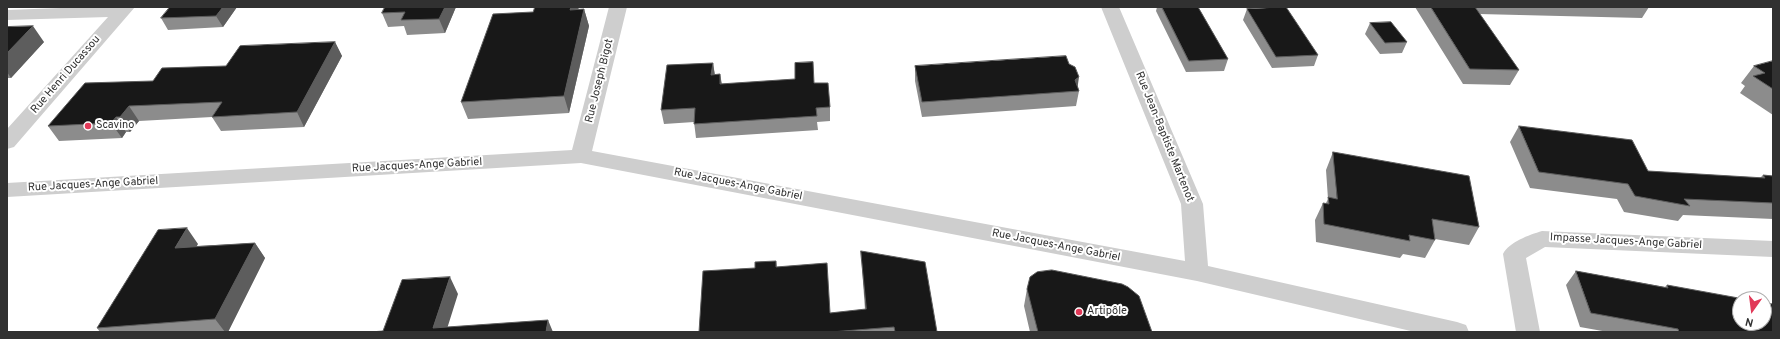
<!DOCTYPE html>
<html>
<head>
<meta charset="utf-8">
<style>
	body { margin:0 }
	#map { position:relative; width:1780px; height:339px; overflow:hidden; background:#fff; font-family:Overpass,sans-serif }
	canvas { display:block }
	.frame { position:absolute; inset:0; border:8px solid #313131; pointer-events:none }
	.north { position:absolute; left:1732px; top:291px; width:40px; height:40px; box-sizing:border-box; background:#fff; border:1px solid #adadad; border-radius:50%; rotate:194deg; font-size:11px; font-weight:700; line-height:16px; text-align:center; color:#313131 }
	.north::after { content:''; display:block; margin:auto; width:14px; height:18px; background:#e13958; clip-path:polygon(50% 0,100% 100%,50% 72%,0 100%) }
</style>
</head>
<body>
<div id="map">
<canvas width="1780" height="339"></canvas>
<div class="frame"></div>
<div class="north">N</div>
</div>
<script>
const c = document.querySelector('canvas').getContext('2d');
c.lineJoin = 'round';
function fill(path, color) { c.fillStyle = color; c.fill(path, 'evenodd'); }
function trace(path, color, width, dash) { c.strokeStyle = color; c.lineWidth = width; c.lineCap = dash ? 'butt' : 'round'; c.setLineDash(dash || []); c.stroke(path); }
function drawText(font, color, halo, rows, align = 'center') {
  c.font = font + ' Overpass,sans-serif'; c.lineWidth = 4; c.setLineDash([]); c.textBaseline = 'middle'; c.strokeStyle = halo; c.fillStyle = color; for (const [text, x, y, turn = 0] of rows) {
    c.save(); c.translate(x, y); c.rotate((+turn || 0) * Math.PI / 180); c.textAlign = isNaN(turn) ? turn : align; if (halo) c.strokeText(text, 0, 0); c.fillText(text, 0, 0); c.restore();
  }
}
fill(new Path2D(`
	M87 7H135L14 147 7 149V129L108 17 7 20V10Z
	M609 7H627L592 151 1185 261 1181 204 1101 7H1119L1203 204 1208 266 1457 322 1466 325 1469 332H1415L1197 281 581 163 7 197V183L572 150Z
	M1542 231 1773 241V257L1545 247 1526 258 1540 332H1516L1503 254C1509 242 1529 235 1542 231Z`), '#cecece');
fill(new Path2D(`
	M237 7 223 27 168 30 161 18Z
	M385 7H456L445 33 407 35 404 26 388 27 382 13Z
	M1157 7H1198L1228 59 1224 71 1186 72 1156 11Z
	M1415 7H1649L1642 18 1479 14 1519 70 1510 85 1463 84Z
	M584 9 589 26 569 113 468 119 461 102 533 12Z
	M1247 9 1318 55 1314 66 1272 68 1243 20Z
	M1370 23 1407 42 1402 53 1380 54 1365 34Z
	M7 27 44 42 11 78H8L7 79Z
	M335 42 342 56 304 127 221 131 212 117 139 121 130 132H126L122 138 59 141 48 126 153 81 226 66Z
	M1773 61V115L1740 93 1745 86 1741 83 1754 66Z
	M713 63 715 75 720 74 722 84 815 83 830 107V121L817 122 818 130 696 138 694 122 664 124 661 110Z
	M915 66 1078 87 1079 91 1076 106 922 117 915 81Z
	M1519 126 1648 171 1760 178 1763 175 1773 176V219L1683 215 1678 221 1624 212 1617 199 1530 188 1510 142Z
	M1333 152 1479 227 1469 245 1435 239V240L1425 258 1403 254 1400 258 1316 242 1315 220 1323 203H1326L1328 199 1326 170Z
	M255 243 265 258 228 332H100L97 328 198 244 196 246Z
	M861 251 937 332H699L755 268 776 261 777 267 830 313 865 310 862 268Z
	M1576 271 1665 287 1667 285 1773 332H1608L1580 327 1566 285Z
	M1027 289 1152 332H1030L1024 306Z`), '#8c8c8c');
fill(new Path2D(`
	M223 7H237L223 27 216 16Z
	M445 7H456L445 33 439 19Z
	M571 7H579L574 26 570 10Z
	M584 9 589 26 569 113 564 96Z
	M33 26 44 42 11 78 7 72V53Z
	M335 42 342 56 304 127 297 112Z
	M713 63 715 77 711 75Z
	M720 74 722 88 720 84Z
	M1079 77 1077 91 1075 80Z
	M129 106 139 121 130 132 120 117Z
	M116 117 126 132 122 138 111 123Z
	M187 228 198 244 187 263 175 248Z
	M255 243 265 258 228 332H225L215 319Z
	M450 277 458 294 446 332 433 328Z
	M548 320 553 332H546Z`), '#5d5d5d');
const building = new Path2D(`
	M170 7H223L216 16 161 18Z
	M385 7H445L439 19 401 20 405 12 382 13Z
	M535 7H571L570 10 584 9 564 96 461 102 493 14 533 12Z
	M1162 7H1198L1228 59 1189 61Z
	M1286 7 1318 55 1276 57 1247 9Z
	M1431 7H1475L1519 70 1470 69Z
	M1391 22 1407 42 1385 43 1370 23Z
	M33 26 7 53V27Z
	M335 42 297 112 212 117 222 102 129 106 120 117H116L111 123 48 126 85 83 153 81 162 68 226 66 240 46Z
	M1066 56 1069 64 1075 67 1079 77 1075 80 1079 91 922 102 915 66Z
	M1773 61V89L1753 76 1765 73 1754 66Z
	M813 62 814 83H828L830 107 816 108 817 116 694 124 695 108 661 110 667 65 713 63 711 75 720 74V84L795 79V63Z
	M1519 126 1632 140 1648 171 1765 178 1763 175 1773 176V203L1684 199 1690 206 1635 196 1628 184 1539 172Z
	M1333 152 1469 176 1479 227 1432 219 1435 240 1409 235 1410 241 1324 224 1323 203 1329 204 1328 197 1337 199Z
	M187 228 175 248 255 243 215 319 97 328 158 230Z
	M861 251 925 262 937 332H895L894 327 831 332H699L703 271 755 268V262L776 261V267L827 263 830 313 866 309Z
	M1052 270 1122 284 1128 287 1139 296 1152 332H1038L1027 289 1030 277 1037 272Z
	M1576 271 1668 288 1667 285 1744 299H1740V323H1764V303L1773 304V332H1679L1678 329 1591 313Z
	M450 277 433 328 548 320 546 332H370L383 331 402 280Z`);
fill(building, '#181818');
trace(building, '#5d5d5d', 1);
for (const [x, y, r, color] of [
	[88,126,4,"#e13958"],
	[1079,312,4,"#e13958"]
]) { const dot = new Path2D(); dot.arc(x, y, r, 0, 2 * Math.PI); c.fillStyle = color; c.fill(dot); trace(dot, '#fff', 1.5); }
drawText('11px', '#313131', '#fff', [
	["Rue Henri Ducassou",66,75,-49],
	["Rue Joseph Bigot",600,81,-76],
	["Rue Jean-Baptiste Martenot",1164,137,68],
	["Rue Jacques-Ange Gabriel",417,166,-3],
	["Rue Jacques-Ange Gabriel",93,185,-3],
	["Rue Jacques-Ange Gabriel",738,185,11],
	["Impasse Jacques-Ange Gabriel",1626,242,3],
	["Rue Jacques-Ange Gabriel",1056,246,11]
]);
drawText('11px', '#313131', '#fff', [
	["Scavino",96,126],
	["Artipôle",1087,312]
], 'left');
</script>
</body>
</html>
